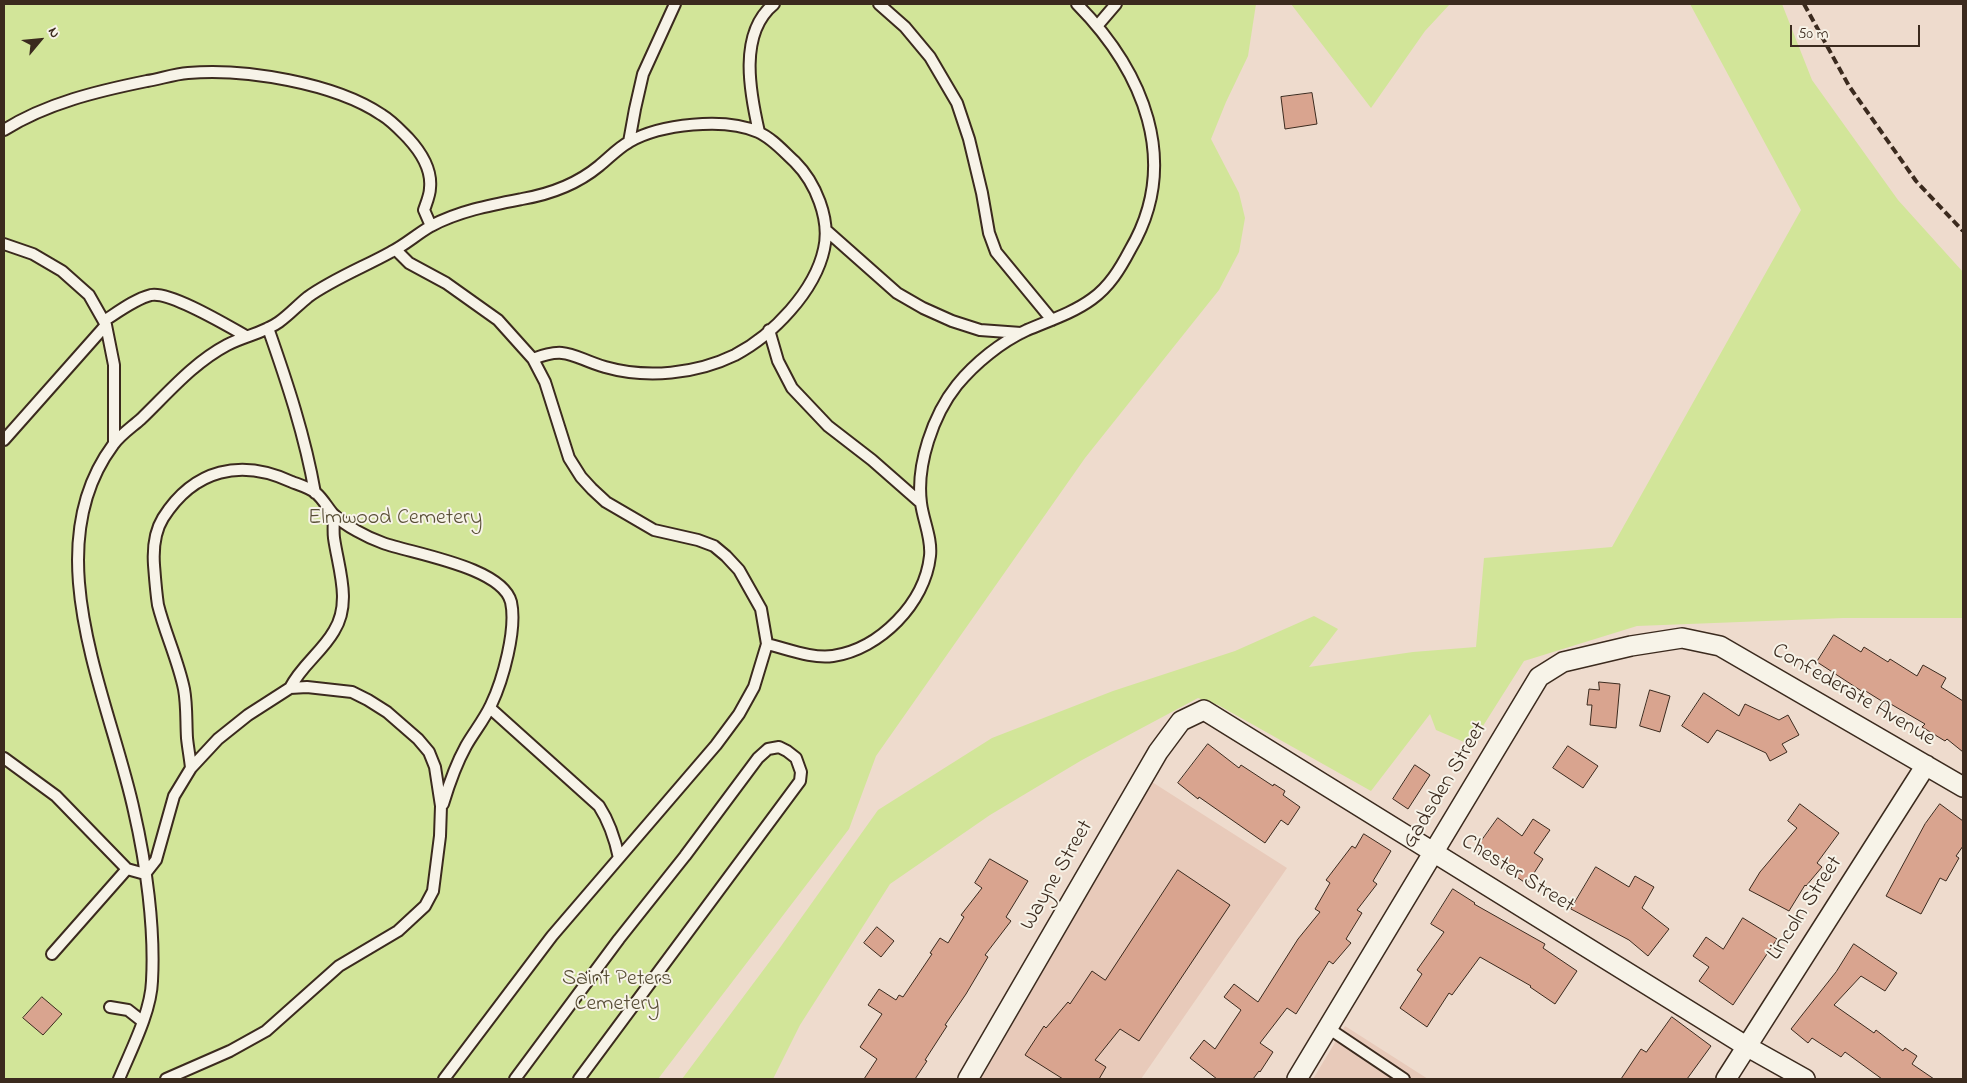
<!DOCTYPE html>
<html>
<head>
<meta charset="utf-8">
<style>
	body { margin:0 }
	#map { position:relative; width:1967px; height:1083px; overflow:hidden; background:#eedbcd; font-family:"Indie Flower",sans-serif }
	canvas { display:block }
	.frame { position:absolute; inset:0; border:5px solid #3b2a1e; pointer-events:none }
	.north { position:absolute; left:15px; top:15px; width:50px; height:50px; -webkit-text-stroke:4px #f7f3e8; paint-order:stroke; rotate:62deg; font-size:14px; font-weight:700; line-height:20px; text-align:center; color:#3b2a1e }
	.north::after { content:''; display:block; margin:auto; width:18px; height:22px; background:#3b2a1e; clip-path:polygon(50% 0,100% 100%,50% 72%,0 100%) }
	.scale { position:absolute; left:1790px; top:25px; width:130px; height:22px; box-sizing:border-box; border:2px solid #3b2a1e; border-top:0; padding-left:6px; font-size:15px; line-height:18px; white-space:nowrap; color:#3b2a1e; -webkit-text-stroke:4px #f7f3e8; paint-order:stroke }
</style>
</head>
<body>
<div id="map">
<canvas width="1967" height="1083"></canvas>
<div class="frame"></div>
<div class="north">N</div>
<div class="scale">50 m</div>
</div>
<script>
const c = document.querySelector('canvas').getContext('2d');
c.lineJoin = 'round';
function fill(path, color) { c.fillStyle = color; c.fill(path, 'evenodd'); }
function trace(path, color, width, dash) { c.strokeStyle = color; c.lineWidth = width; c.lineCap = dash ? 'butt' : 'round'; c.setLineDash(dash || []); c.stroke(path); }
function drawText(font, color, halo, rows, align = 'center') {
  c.font = font + ' "Indie Flower",sans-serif'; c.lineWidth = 4; c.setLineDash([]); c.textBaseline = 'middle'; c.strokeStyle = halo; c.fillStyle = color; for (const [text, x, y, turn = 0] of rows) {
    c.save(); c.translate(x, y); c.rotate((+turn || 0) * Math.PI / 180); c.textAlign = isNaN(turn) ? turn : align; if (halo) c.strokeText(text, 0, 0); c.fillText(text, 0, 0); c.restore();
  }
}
fill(new Path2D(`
	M1152 782 1287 868 1141 1079H981Z
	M1345 1026 1428 1079H1313Z`), '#e8caba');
fill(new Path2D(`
	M4 4H1256L1248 56 1226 102 1211 139 1239 193 1245 218 1239 252 1219 290 1085 458 876 756 849 829 658 1079H4Z
	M1291 4H1450L1425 31 1371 108Z
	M1690 4H1782L1812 80 1898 200 1963 272V618H1843L1637 626 1524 661 1471 745 1436 730 1430 714 1371 791 1218 705 1198 698 1082 760 990 815 890 884 800 1025 773 1079H682L779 949 878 810 992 738 1113 691 1235 651 1314 616 1338 629 1309 667 1413 652 1476 647 1484 558 1612 547 1801 210Z`), '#d2e599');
const building = new Path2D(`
	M1312 93 1317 124 1285 129 1281 97Z
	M1834 635 1861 652 1864 647 1888 662 1890 659 1917 676 1923 665 1946 678 1941 687 1963 701V752L1947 739 1945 741 1922 727 1925 724 1889 703 1888 705 1864 690 1863 692 1817 662Z
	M1599 682 1620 684 1616 728 1590 725 1592 705H1587L1589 689 1599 690Z
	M1650 690 1670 696 1660 732 1640 726Z
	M1704 693 1739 716 1745 704 1779 720 1788 715 1799 735 1782 744 1787 752 1770 761 1766 753 1717 730 1708 743 1682 726Z
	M1208 744 1239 768 1241 765 1273 786 1274 784 1285 791 1283 795 1300 807 1288 825 1281 820 1265 843 1199 797 1198 799 1178 783Z
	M1568 746 1598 766 1583 788 1553 768Z
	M1415 765 1430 775 1408 809 1393 799Z
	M1800 804 1839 833 1817 863 1822 867 1806 886 1805 885 1789 911 1749 890 1760 872 1797 828 1788 821Z
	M1940 804 1963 821V846L1956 856 1959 858 1946 881 1940 878 1921 914 1886 896 1925 824Z
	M1498 818 1522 836 1533 819 1550 830 1534 853 1543 859 1527 884 1498 864 1496 865 1475 850Z
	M1364 834 1391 851 1373 881 1377 884 1357 910 1362 913 1346 939 1351 943 1333 964 1329 961 1296 1014 1287 1008 1260 1043 1273 1052 1260 1072 1259 1071 1253 1079H1217L1190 1058 1204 1040 1215 1049 1241 1010 1224 997 1234 984 1258 1002 1298 939 1320 912 1315 909 1330 883 1326 880 1352 846 1355 848Z
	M990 859 1028 881 1006 917 1011 921 985 955 988 957 966 994 945 1025 947 1026 925 1060 927 1061 915 1079H864L877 1059 860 1047 882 1014 868 1005 879 989 896 1000 899 995 903 997 932 954 930 953 940 938 948 943 964 917 961 915 982 888 975 883Z
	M1596 867 1629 887 1635 876 1654 887 1642 908 1669 929 1648 956 1629 940 1571 909Z
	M1178 870 1230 905 1139 1041 1120 1029 1095 1060 1106 1067 1099 1079H1063L1025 1055 1044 1026 1046 1028 1068 1002 1070 1004 1092 971 1105 980Z
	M1453 889 1475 903 1474 904 1545 944 1543 948 1577 971 1555 1004 1530 987 1531 986 1480 957 1452 995 1449 993 1427 1027 1400 1008 1422 974 1417 970 1444 932 1431 924Z
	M1743 918 1777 939 1733 1005 1699 981 1709 967 1693 956 1706 937 1723 949Z
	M877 927 894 941 881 957 864 943Z
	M1854 944 1897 973 1885 991 1861 976 1834 1005 1874 1033 1876 1030 1903 1051 1905 1048 1917 1056 1912 1064 1934 1079H1882L1845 1052 1841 1057 1812 1038 1808 1043 1791 1029 1836 972Z
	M42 997 62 1014 43 1035 23 1018Z
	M1672 1017 1711 1046 1687 1079H1621L1641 1049 1646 1052Z`);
fill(building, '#d9a48f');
trace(building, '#3b2a1e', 1);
const lane = new Path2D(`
	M879 4 905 27 930 57 957 103 969 139 982 193 989 233 996 252 1052 320
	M1098 25 1116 4
	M4 130C47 103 98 91 147 81 160 79 174 74 188 73 244 68 335 83 382 115 392 121 400 130 408 138 420 151 432 169 430 188 430 195 426 204 424 210L431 226
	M759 132C750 93 738 33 774 4
	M629 142 635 109 643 74 675 4
	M827 231 897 293 923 308 952 321 980 330 1021 333
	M4 244 33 254 62 271 89 295 106 325 114 365V443
	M396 250 409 263 446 283 498 320 533 359 545 382 569 458 581 477 592 489 606 502 654 530 698 540 714 546 726 556 739 570 761 609 767 644 754 687 739 714 716 745 552 936 444 1079
	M104 321C118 312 135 299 151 295 170 291 228 326 246 336
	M268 328C287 382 305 436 315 493
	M769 330 778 361 792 388 828 426 872 460 921 503
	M4 440 106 325
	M767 644C788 649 812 659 833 656 880 649 925 603 930 556 932 538 923 520 921 503 916 465 933 415 957 385 975 363 1001 342 1027 330 1048 321 1073 313 1092 299 1109 287 1120 269 1130 250 1182 162 1143 71 1077 4
	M290 688C301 666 322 652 334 631 352 603 338 567 334 538 333 530 334 522 334 515
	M490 708 599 806C610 823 615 839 619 858
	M4 758 56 796 127 869 145 874 156 860 174 796 191 768 218 739 248 715 290 688 307 687 352 692 368 700 387 712 418 739 429 752 435 767 441 806 440 836 433 891 425 906 398 931 339 966 266 1031 230 1051 166 1079
	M191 768C190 758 188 748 187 738 186 722 187 705 184 689 178 660 165 633 158 605 156 592 155 578 154 565 153 550 155 531 163 518 194 469 241 458 292 482 300 485 310 488 316 493 323 499 327 507 333 514 346 526 366 537 383 543 414 554 502 567 511 602 517 629 503 680 491 705 484 720 474 732 466 746 456 764 449 784 443 804
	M52 954 127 869
	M110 1007 128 1010 142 1021
	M1328 1028 1404 1079
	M119 1079C131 1050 151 1012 152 981 155 928 146 863 134 811 110 699 34 551 113 445 120 435 132 427 141 419 168 393 193 363 227 345 244 336 264 333 279 322 289 315 298 305 308 297 333 279 364 267 391 252 405 245 417 234 431 226 459 211 491 205 522 199 551 194 576 185 599 166 609 158 618 148 629 142 660 124 725 117 758 132 772 138 784 152 795 162 815 182 831 219 824 249 815 291 773 335 735 355 696 374 647 379 605 367 573 358 568 345 533 359
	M515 1079 619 939 685 856 758 758 768 749 779 747 787 751 796 758 801 772 800 781 579 1079`);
const street = new Path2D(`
	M968 1079 1158 752 1181 721 1204 710 1746 1046 1805 1079
	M1297 1079 1539 677 1563 662 1631 646 1682 638 1720 646 1963 787
	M1726 1079 1926 765`);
trace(lane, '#3b2a1e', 14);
trace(street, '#3b2a1e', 22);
trace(lane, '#f7f3e8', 10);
trace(street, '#f7f3e8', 19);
trace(new Path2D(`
	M1804 4 1849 86 1916 181 1963 231`), '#3b2a1e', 4, [8, 4]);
drawText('22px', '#594f37', '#f7f3e8', [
	["Elmwood Cemetery",395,519],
	["Saint Peters",617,980],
	["Cemetery",617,1005]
]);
drawText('22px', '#3b2a1e', '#f7f3e8', [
	["Confederate Avenue",1853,696,30],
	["Gadsden Street",1446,786,-59],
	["Chester Street",1517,875,32],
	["Wayne Street",1058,876,-60],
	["Lincoln Street",1806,909,-57]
]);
</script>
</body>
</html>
